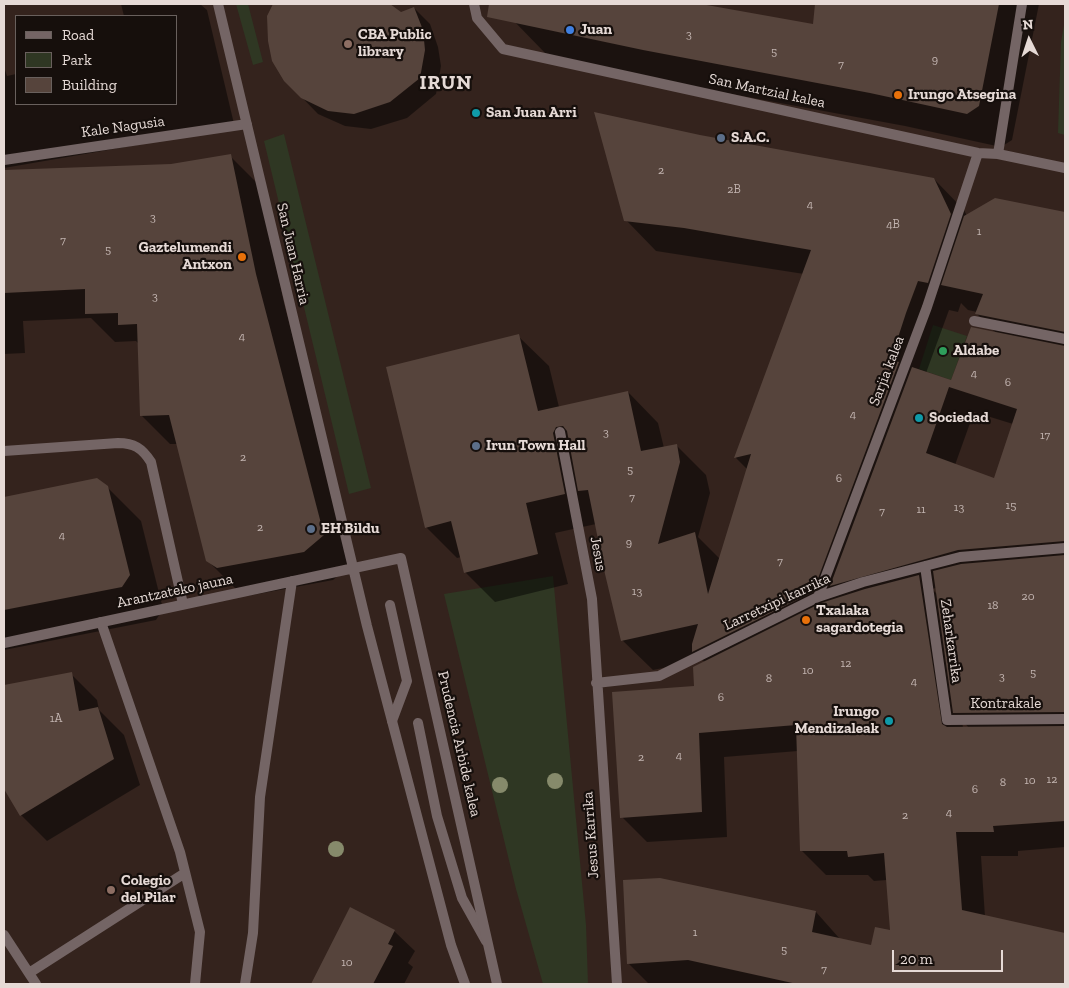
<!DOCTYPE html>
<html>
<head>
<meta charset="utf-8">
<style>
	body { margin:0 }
	#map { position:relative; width:1069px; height:988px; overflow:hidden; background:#34231d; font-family:"Zilla Slab",serif }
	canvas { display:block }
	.frame { position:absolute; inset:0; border:5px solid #e6dad6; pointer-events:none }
	.legend { position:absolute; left:15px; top:15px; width:162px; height:90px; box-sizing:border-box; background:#160f0c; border:1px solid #69605d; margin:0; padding:6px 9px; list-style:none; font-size:15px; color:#e6dad6 }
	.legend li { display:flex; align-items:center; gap:10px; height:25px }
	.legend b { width:25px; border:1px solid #69605d }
	.north { position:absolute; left:1004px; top:15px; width:50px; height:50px; -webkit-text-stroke:4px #160f0c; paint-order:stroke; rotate:356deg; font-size:14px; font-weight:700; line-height:20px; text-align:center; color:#e6dad6 }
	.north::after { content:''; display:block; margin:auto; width:18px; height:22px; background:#e6dad6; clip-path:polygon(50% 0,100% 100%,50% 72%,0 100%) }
	.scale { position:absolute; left:892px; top:950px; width:111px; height:22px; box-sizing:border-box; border:2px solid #e6dad6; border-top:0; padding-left:6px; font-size:15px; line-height:18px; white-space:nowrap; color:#e6dad6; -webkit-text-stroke:4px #160f0c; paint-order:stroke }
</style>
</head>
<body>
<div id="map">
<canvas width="1069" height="988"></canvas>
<div class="frame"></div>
<ul class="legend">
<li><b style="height:6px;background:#746565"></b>Road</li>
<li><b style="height:14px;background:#2f3723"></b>Park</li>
<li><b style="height:14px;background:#56443c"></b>Building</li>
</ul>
<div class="north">N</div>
<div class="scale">20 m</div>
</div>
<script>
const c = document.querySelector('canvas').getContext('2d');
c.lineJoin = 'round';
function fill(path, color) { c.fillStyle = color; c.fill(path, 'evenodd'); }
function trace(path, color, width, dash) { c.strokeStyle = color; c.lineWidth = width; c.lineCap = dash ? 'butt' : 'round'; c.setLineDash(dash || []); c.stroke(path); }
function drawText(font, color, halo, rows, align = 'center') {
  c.font = font + ' "Zilla Slab",serif'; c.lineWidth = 4.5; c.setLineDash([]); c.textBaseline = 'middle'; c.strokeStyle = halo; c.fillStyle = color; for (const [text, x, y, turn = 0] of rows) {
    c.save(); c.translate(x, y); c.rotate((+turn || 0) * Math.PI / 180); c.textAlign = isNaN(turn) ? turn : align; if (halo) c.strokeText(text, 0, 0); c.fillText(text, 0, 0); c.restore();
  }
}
fill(new Path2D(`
	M236 4H248L263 62 253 65Z
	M1065 19V135L1058 133 1061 42Z
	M284 134 371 488 349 494 264 141Z
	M933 325 967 336 951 380 919 369Z
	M553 576 586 925 588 984H543L516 889 444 594Z`), '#2f3723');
fill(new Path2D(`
	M121 4H200L207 10 235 128 4 168V67L7 76 16 74V104H176V16H124Z
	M274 4H387L400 13 414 8 430 24 438 47 441 66 436 94 407 118 371 129 345 126 318 114 285 80 269 17Z
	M503 4H692L882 38 888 4H1039L1012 140 1001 147 905 126 677 84 556 57 545 53 511 18Z
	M700 136 934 179 964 210 967 216 996 200 1065 213V847L1018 851V856H981L985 917 1065 934V984H649L629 964 816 912 840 939 872 946 891 931 887 880 874 881 868 875H826L801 850 798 751 724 757 727 837 647 842 622 817 695 687 705 662 702 660 653 670 622 640 596 524 555 533 568 584 495 602 465 572 461 557 457 558 426 527 518 336 549 366 559 407 628 392 658 423 664 448 676 445 706 475 710 493 698 537 720 559 748 470 736 458 804 274 656 251 626 220ZM961 303 968 310 977 312V314L996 333 952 382 926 373 949 310 958 312ZM974 412 1013 424 994 480 955 465ZM936 588 937 594 932 589ZM962 720 969 728H963Z
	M230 156 259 185 284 303 352 564 333 580 247 596 236 589 207 560 178 444H170L141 415 139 344 136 341 115 342 91 318 23 321 25 353 4 354V178L39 170 171 165Z
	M96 480 107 487 141 521 163 609 156 620 4 650V498Z
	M71 674 97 700 99 710 124 735 140 785 47 841 21 815 4 786V686Z
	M350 908 394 931 415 951 408 963 413 967 404 984H312Z`), '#0007');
fill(new Path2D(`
	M273 4H390L401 12 414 7 423 30 425 50 420 78 390 102 354 114 328 111 301 98 284 81 272 61 268 41 267 16Z
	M489 4H701L813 24 815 4H999L979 106 967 114 870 93 643 50 487 17Z
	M594 112 700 135 934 178 951 214 928 283 918 281 906 313 891 359 899 362 813 592 692 652V644L698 624 621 641 605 574 588 490 578 491 567 431 563 426 556 427 553 433 565 494 526 503 538 554 464 573 451 521 425 528 386 367 519 334 538 411 628 391 641 451 677 444 680 462 658 544 695 532 708 594 751 454 734 458 811 250 684 228 624 221Z
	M231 154 256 274 324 535 304 552 217 568 206 561 169 415 140 416 137 324 118 325V313L85 314V289L4 293V170L171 164Z
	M995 198 1065 212V332L975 314 983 294 941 285 964 216Z
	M971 327 1065 346V541L958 550 830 586 912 367 951 380ZM949 387 1017 409 994 478 926 453Z
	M97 478 108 486 130 575 122 587 4 610V497Z
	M1065 555V712L953 713 933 571 961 564Z
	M919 575 942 724 947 727 1065 726V821L993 826 994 832H956L962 910 1065 933V984H797L688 960 627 964 623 880 660 878 816 911 812 932 871 945 875 927 890 930 884 853 848 857 847 851H800L796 725 699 733 702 812 620 818 612 692 694 686 693 667 821 603 865 589Z
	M72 672 79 711 98 707 114 759 20 816 4 789V685Z
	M350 907 395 930 388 944 393 946 373 984H311Z`), '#56443c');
trace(new Path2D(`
	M390 605 407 681 392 721
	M101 622 180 852 200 932 195 984
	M418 723 437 816 462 898 486 941
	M4 935 36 984
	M29 973 185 873`), '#746565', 10);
trace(new Path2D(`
	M218 4 367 626 451 945 465 984
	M474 4 477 18 503 49 978 153 998 154 1065 168
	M998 154 1022 4
	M4 160 247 124
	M974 321 1065 339
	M560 432 592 599 617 984
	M4 451 118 443C134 443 142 448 151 462L183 604
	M925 566 947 720 1065 719
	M818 597 927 307 978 153
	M4 643 401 558 497 984
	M596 683 659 676 818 597 863 582 960 557 1065 548
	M245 984 253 933 260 797 292 581`), '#746565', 10);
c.fillStyle = '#868a6b';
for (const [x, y] of [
	[555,781],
	[500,785],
	[336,849]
]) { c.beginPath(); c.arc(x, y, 8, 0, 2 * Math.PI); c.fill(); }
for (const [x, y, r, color] of [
	[570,30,5,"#3f7fe0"],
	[348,44,5,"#8d6e63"],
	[898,95,5,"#e8710a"],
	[476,113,5,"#0f9aa8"],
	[721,138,5,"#5c6f8a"],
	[242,257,5,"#e8710a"],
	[943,351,5,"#2e9e5b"],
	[919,418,5,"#0f9aa8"],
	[476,446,5,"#5c6f8a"],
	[311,529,5,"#5c6f8a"],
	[806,620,5,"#e8710a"],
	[889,721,5,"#0f9aa8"],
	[111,890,5,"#8d6e63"]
]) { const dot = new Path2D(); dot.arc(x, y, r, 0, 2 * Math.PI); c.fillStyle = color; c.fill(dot); trace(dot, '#160f0c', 2); }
drawText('12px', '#c2b4b0', null, [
	["3",689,35],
	["5",774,52],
	["9",935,60],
	["7",841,65],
	["2",661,171],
	["2B",734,190],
	["4",810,205],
	["3",153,218],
	["4B",893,225],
	["1",979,232],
	["7",63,241],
	["5",108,250],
	["3",155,297],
	["4",242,337],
	["4",974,374],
	["6",1008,383],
	["4",853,415],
	["3",606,433],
	["17",1045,436],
	["2",243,458],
	["5",630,470],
	["6",839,479],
	["7",632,498],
	["15",1011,506],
	["13",959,508],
	["11",921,510],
	["7",882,512],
	["2",260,528],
	["4",62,536],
	["9",629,543],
	["7",780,562],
	["13",637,592],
	["20",1028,597],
	["18",993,606],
	["12",846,664],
	["10",808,671],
	["5",1033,673],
	["3",1002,677],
	["8",769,679],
	["4",914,682],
	["6",721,698],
	["1A",56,719],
	["4",679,756],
	["2",641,758],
	["12",1052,780],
	["10",1030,781],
	["8",1003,783],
	["6",975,790],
	["4",949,813],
	["2",905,816],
	["1",695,933],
	["5",784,950],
	["10",347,963],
	["7",824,970]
]);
drawText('bold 15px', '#e6dad6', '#160f0c', [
	["Juan",580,30],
	["CBA Public",358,35],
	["library",358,52],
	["Irungo Atsegina",908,95],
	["San Juan Arri",486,113],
	["S.A.C.",731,138],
	["Gaztelumendi",232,248,"right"],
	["Antxon",232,265,"right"],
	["Aldabe",953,351],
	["Sociedad",929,418],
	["Irun Town Hall",486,446],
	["EH Bildu",321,529],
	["Txalaka",816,611],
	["sagardotegia",816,628],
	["Irungo",879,712,"right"],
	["Mendizaleak",879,729,"right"],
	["Colegio",121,881],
	["del Pilar",121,898]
], 'left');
drawText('15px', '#e6dad6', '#160f0c', [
	["San Martzial kalea",767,91,12],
	["Kale Nagusia",123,127,-8],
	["San Juan Harria",293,254,77],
	["Sarjia kalea",887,371,-69],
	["Jesus",598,554,79],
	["Arantzateko jauna",175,591,-12],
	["Larretxipi karrika",777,602,-25],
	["Zeharkarrika",951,641,82],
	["Kontrakale",1006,704],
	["Prudencia Arbide kalea",459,744,77],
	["Jesus Karrika",591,835,-94]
]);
c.letterSpacing = '1px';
drawText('bold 20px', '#e6dad6', '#160f0c', [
	["IRUN",446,83]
]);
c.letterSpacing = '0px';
</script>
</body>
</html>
